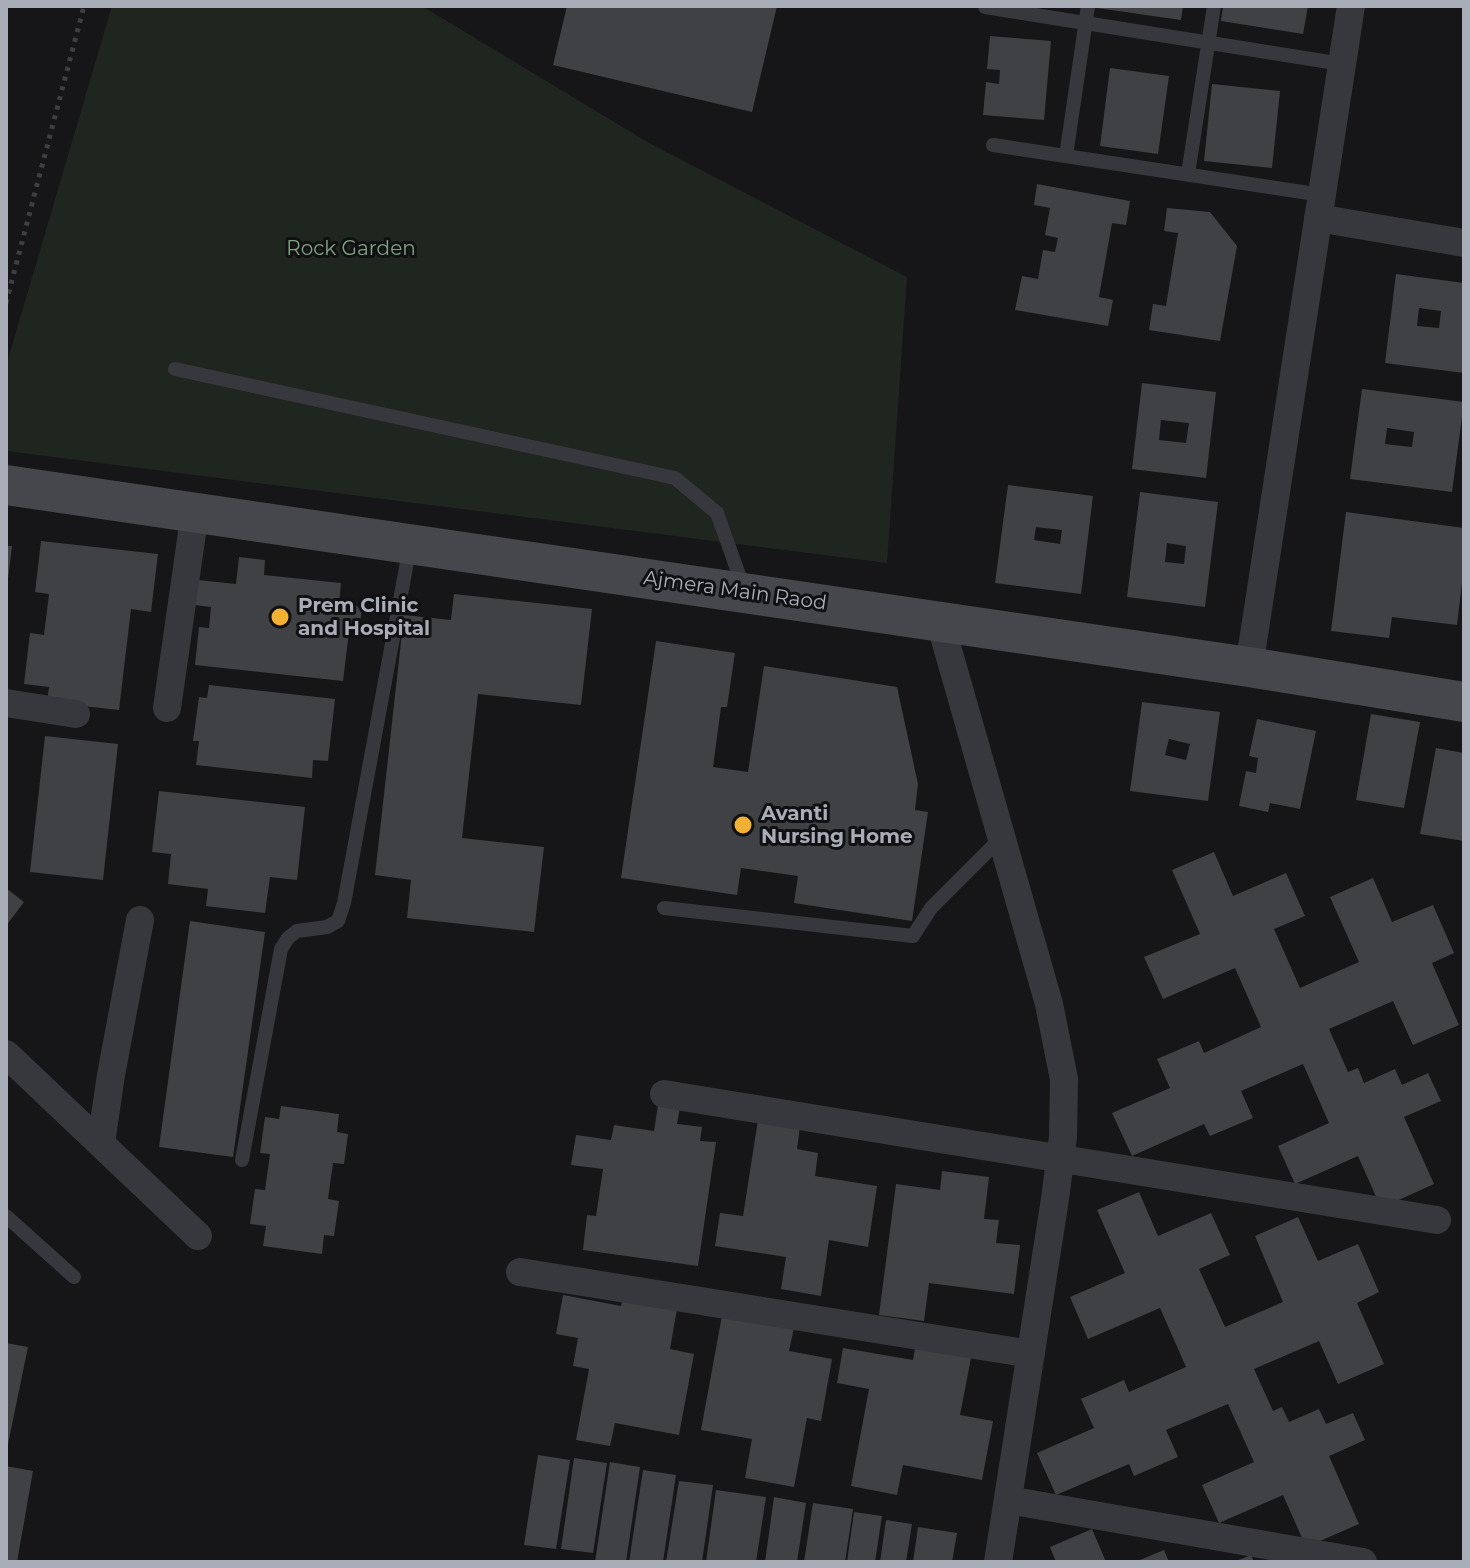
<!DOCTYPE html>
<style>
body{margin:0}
#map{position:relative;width:1470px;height:1568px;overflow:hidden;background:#161618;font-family:Montserrat,sans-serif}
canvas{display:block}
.frame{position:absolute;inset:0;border:8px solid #a8adb8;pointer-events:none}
</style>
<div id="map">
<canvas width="1470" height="1568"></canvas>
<div class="frame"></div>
</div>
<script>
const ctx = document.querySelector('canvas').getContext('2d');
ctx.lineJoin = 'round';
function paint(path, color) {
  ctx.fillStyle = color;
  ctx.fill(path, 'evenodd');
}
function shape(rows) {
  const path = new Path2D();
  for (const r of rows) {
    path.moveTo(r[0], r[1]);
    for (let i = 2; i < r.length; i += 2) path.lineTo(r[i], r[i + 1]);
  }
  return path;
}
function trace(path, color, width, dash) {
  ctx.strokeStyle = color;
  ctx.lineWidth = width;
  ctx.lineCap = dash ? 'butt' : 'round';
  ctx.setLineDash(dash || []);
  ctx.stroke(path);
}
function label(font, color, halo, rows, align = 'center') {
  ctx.font = font + ' Montserrat,sans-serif';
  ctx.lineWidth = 6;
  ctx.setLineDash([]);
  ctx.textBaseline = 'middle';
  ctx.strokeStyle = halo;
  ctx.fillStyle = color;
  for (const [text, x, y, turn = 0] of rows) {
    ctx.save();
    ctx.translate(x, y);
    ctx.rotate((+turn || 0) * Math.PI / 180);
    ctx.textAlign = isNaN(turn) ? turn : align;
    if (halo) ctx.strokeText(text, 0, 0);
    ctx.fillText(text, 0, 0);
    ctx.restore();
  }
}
const green = shape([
 [112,6,422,6,649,143,907,277,887,563,6,451,6,366]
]);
const building = shape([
 [567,6,777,6,752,112,553,65],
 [1097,6,1183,6,1181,20,1097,8],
 [1223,6,1308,6,1303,34,1221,21],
 [990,36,1051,41,1044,120,983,115,986,82,999,84,1000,70,987,69],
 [1110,68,1169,76,1158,154,1100,146],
 [1212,84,1280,91,1272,168,1204,161],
 [1037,184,1130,201,1126,225,1112,223,1099,297,1113,300,1108,326,1015,310,1022,276,1038,279,1043,250,1055,252,1058,238,1045,235,1050,208,1034,205],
 [1167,208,1210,212,1237,246,1220,341,1149,330,1153,304,1166,306,1178,233,1164,231],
 [1396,274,1464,283,1464,373,1385,363],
 [1419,308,1441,311,1439,328,1417,326],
 [1142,383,1216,392,1206,478,1132,469],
 [1161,420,1189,423,1186,443,1159,440],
 [1362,389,1464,402,1452,492,1350,479],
 [1387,428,1414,432,1412,447,1385,444],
 [1008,485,1093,496,1081,594,995,583],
 [1036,527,1062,530,1060,544,1034,540],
 [1140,492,1218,502,1205,607,1127,597],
 [1167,543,1186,546,1184,564,1165,562],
 [1346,512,1464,528,1464,566,1457,625,1392,617,1389,638,1331,631],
 [41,541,158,554,151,612,131,609,119,710,47,702,49,687,24,684,30,633,44,635,49,594,35,592],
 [6,546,12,546,8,579,6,579],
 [239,557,265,560,264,575,341,583,339,604,362,607,359,633,349,632,343,681,195,665,199,627,209,628,211,607,195,605,198,580,236,584],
 [454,594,592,609,581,705,478,694,462,838,544,847,534,932,407,918,411,880,375,875,404,615,451,620],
 [656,641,735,653,727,707,721,707,713,767,748,772,764,666,897,687,918,784,915,810,928,812,912,921,794,903,798,876,741,868,737,895,621,878],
 [209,685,335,699,328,761,313,760,312,778,196,765,199,741,193,741,199,697,207,698],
 [1142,702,1220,712,1208,801,1130,791],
 [1169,739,1190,744,1186,760,1165,755],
 [1371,714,1420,722,1404,808,1356,800],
 [1257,719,1316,731,1300,809,1270,803,1268,812,1239,806,1246,771,1256,773,1258,758,1249,756],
 [45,736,118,744,103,880,30,872],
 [1436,748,1464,753,1464,789,1462,801,1464,802,1464,841,1420,834],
 [159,791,305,807,297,880,270,877,265,913,206,906,208,889,168,884,171,854,152,852],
 [1214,852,1233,896,1286,873,1305,916,1274,929,1300,988,1359,962,1330,897,1373,878,1392,922,1433,905,1454,953,1432,963,1459,1025,1413,1045,1393,1001,1329,1029,1348,1072,1358,1068,1364,1083,1395,1069,1402,1085,1428,1073,1441,1101,1404,1117,1434,1184,1381,1208,1358,1156,1295,1184,1278,1146,1329,1123,1303,1064,1241,1091,1253,1118,1210,1136,1204,1124,1132,1156,1112,1113,1170,1088,1157,1059,1199,1041,1204,1053,1261,1027,1235,968,1163,999,1144,957,1200,934,1172,870],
 [6,888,24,902,6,926],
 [190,921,265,932,233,1157,159,1147],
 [659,1099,681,1102,677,1124,702,1127,700,1141,716,1142,698,1266,583,1250,587,1215,596,1216,603,1169,571,1165,576,1135,611,1140,614,1125,654,1131],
 [281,1106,339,1114,337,1132,348,1134,344,1164,333,1163,328,1199,339,1201,334,1236,324,1235,322,1254,263,1246,266,1226,250,1224,255,1189,265,1190,270,1154,260,1153,265,1117,279,1119],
 [758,1120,800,1126,797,1149,818,1153,815,1176,877,1186,868,1247,829,1240,821,1296,781,1289,786,1257,715,1246,720,1213,743,1216],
 [942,1171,989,1177,984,1219,999,1220,996,1243,1020,1245,1014,1294,929,1283,924,1321,879,1315,896,1184,940,1190],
 [1139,1192,1158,1236,1211,1213,1230,1255,1199,1269,1225,1327,1283,1302,1255,1236,1298,1217,1318,1261,1358,1244,1379,1292,1357,1303,1384,1364,1338,1384,1319,1341,1254,1369,1273,1411,1282,1407,1289,1422,1319,1409,1326,1424,1353,1413,1365,1440,1329,1456,1359,1524,1306,1547,1283,1495,1219,1523,1202,1485,1254,1462,1228,1404,1166,1430,1178,1457,1134,1476,1129,1464,1056,1495,1037,1453,1094,1428,1081,1399,1124,1380,1129,1392,1186,1367,1160,1308,1088,1339,1070,1297,1125,1273,1097,1210],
 [624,1293,678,1303,670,1349,694,1354,679,1435,615,1423,610,1446,576,1440,589,1369,573,1366,578,1338,556,1334,563,1295,621,1306],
 [723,1310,795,1323,789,1351,832,1359,821,1421,807,1418,794,1487,745,1478,752,1439,701,1430],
 [6,1343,28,1347,7,1449,6,1449],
 [916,1343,972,1353,960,1415,993,1421,982,1480,903,1465,897,1495,851,1486,869,1389,837,1383,843,1348,913,1360],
 [538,1455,570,1460,556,1549,524,1545],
 [574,1458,607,1463,593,1553,561,1549],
 [610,1462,640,1467,626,1562,595,1562],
 [6,1466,33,1471,17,1562,6,1562],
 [643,1470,676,1475,663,1562,629,1562],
 [679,1481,713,1485,702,1562,666,1562],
 [716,1490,766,1497,756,1562,706,1562],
 [774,1497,806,1503,797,1562,765,1562],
 [813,1503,853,1509,845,1562,804,1562],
 [854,1512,882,1516,875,1562,847,1562],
 [886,1520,912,1524,906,1562,880,1562],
 [918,1527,957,1533,952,1562,913,1562],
 [1092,1529,1106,1562,1056,1562,1050,1547],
 [1164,1550,1169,1562,1135,1562],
 [1251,1555,1254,1562,1234,1562]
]);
const path = shape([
 [6,303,84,6]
]);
const lane = shape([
 [985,7,1342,64],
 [993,145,1322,195],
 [1066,156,1088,6],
 [1188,174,1214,6],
 [175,369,675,478,717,513,744,589],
 [664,908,913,936,931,908,1001,838],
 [242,1160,281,949,288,938,297,931,327,927,338,921,344,903,410,546],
 [6,1216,74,1277]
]);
const street = shape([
 [1318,218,1464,243],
 [940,622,1049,1004,1064,1079,1063,1137,1055,1199,998,1562],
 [1249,667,1351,6],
 [6,703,76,714],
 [167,708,195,512],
 [6,1054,198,1236],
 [664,1094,1437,1220],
 [101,1143,111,1075,140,920],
 [520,1272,1031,1354],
 [1008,1500,1363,1562]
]);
const secondary = shape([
 [6,485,1249,667,1464,702]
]);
const markers = [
 [280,617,10,"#f2b134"],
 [743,825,10,"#f2b134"]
];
const parkNames = [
 ["Rock Garden",351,249]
];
const streetNames = [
 ["Ajmera Main Raod",735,591,8]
];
const poiNames = [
 ["Prem Clinic",298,606],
 ["and Hospital",298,629],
 ["Avanti",761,814],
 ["Nursing Home",761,837]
];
paint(green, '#1e261f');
paint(building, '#404145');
trace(path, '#3d3f44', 5, [4, 6]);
trace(lane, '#37383d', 14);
trace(street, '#37383d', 28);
trace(secondary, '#45474d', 40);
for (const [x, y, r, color] of markers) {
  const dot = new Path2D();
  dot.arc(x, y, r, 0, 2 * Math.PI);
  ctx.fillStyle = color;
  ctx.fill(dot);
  trace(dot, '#111113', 3);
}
label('20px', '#7fa381', '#111113', parkNames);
label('20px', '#a8adb8', '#111113', streetNames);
label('bold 20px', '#a8adb8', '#111113', poiNames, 'left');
</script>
